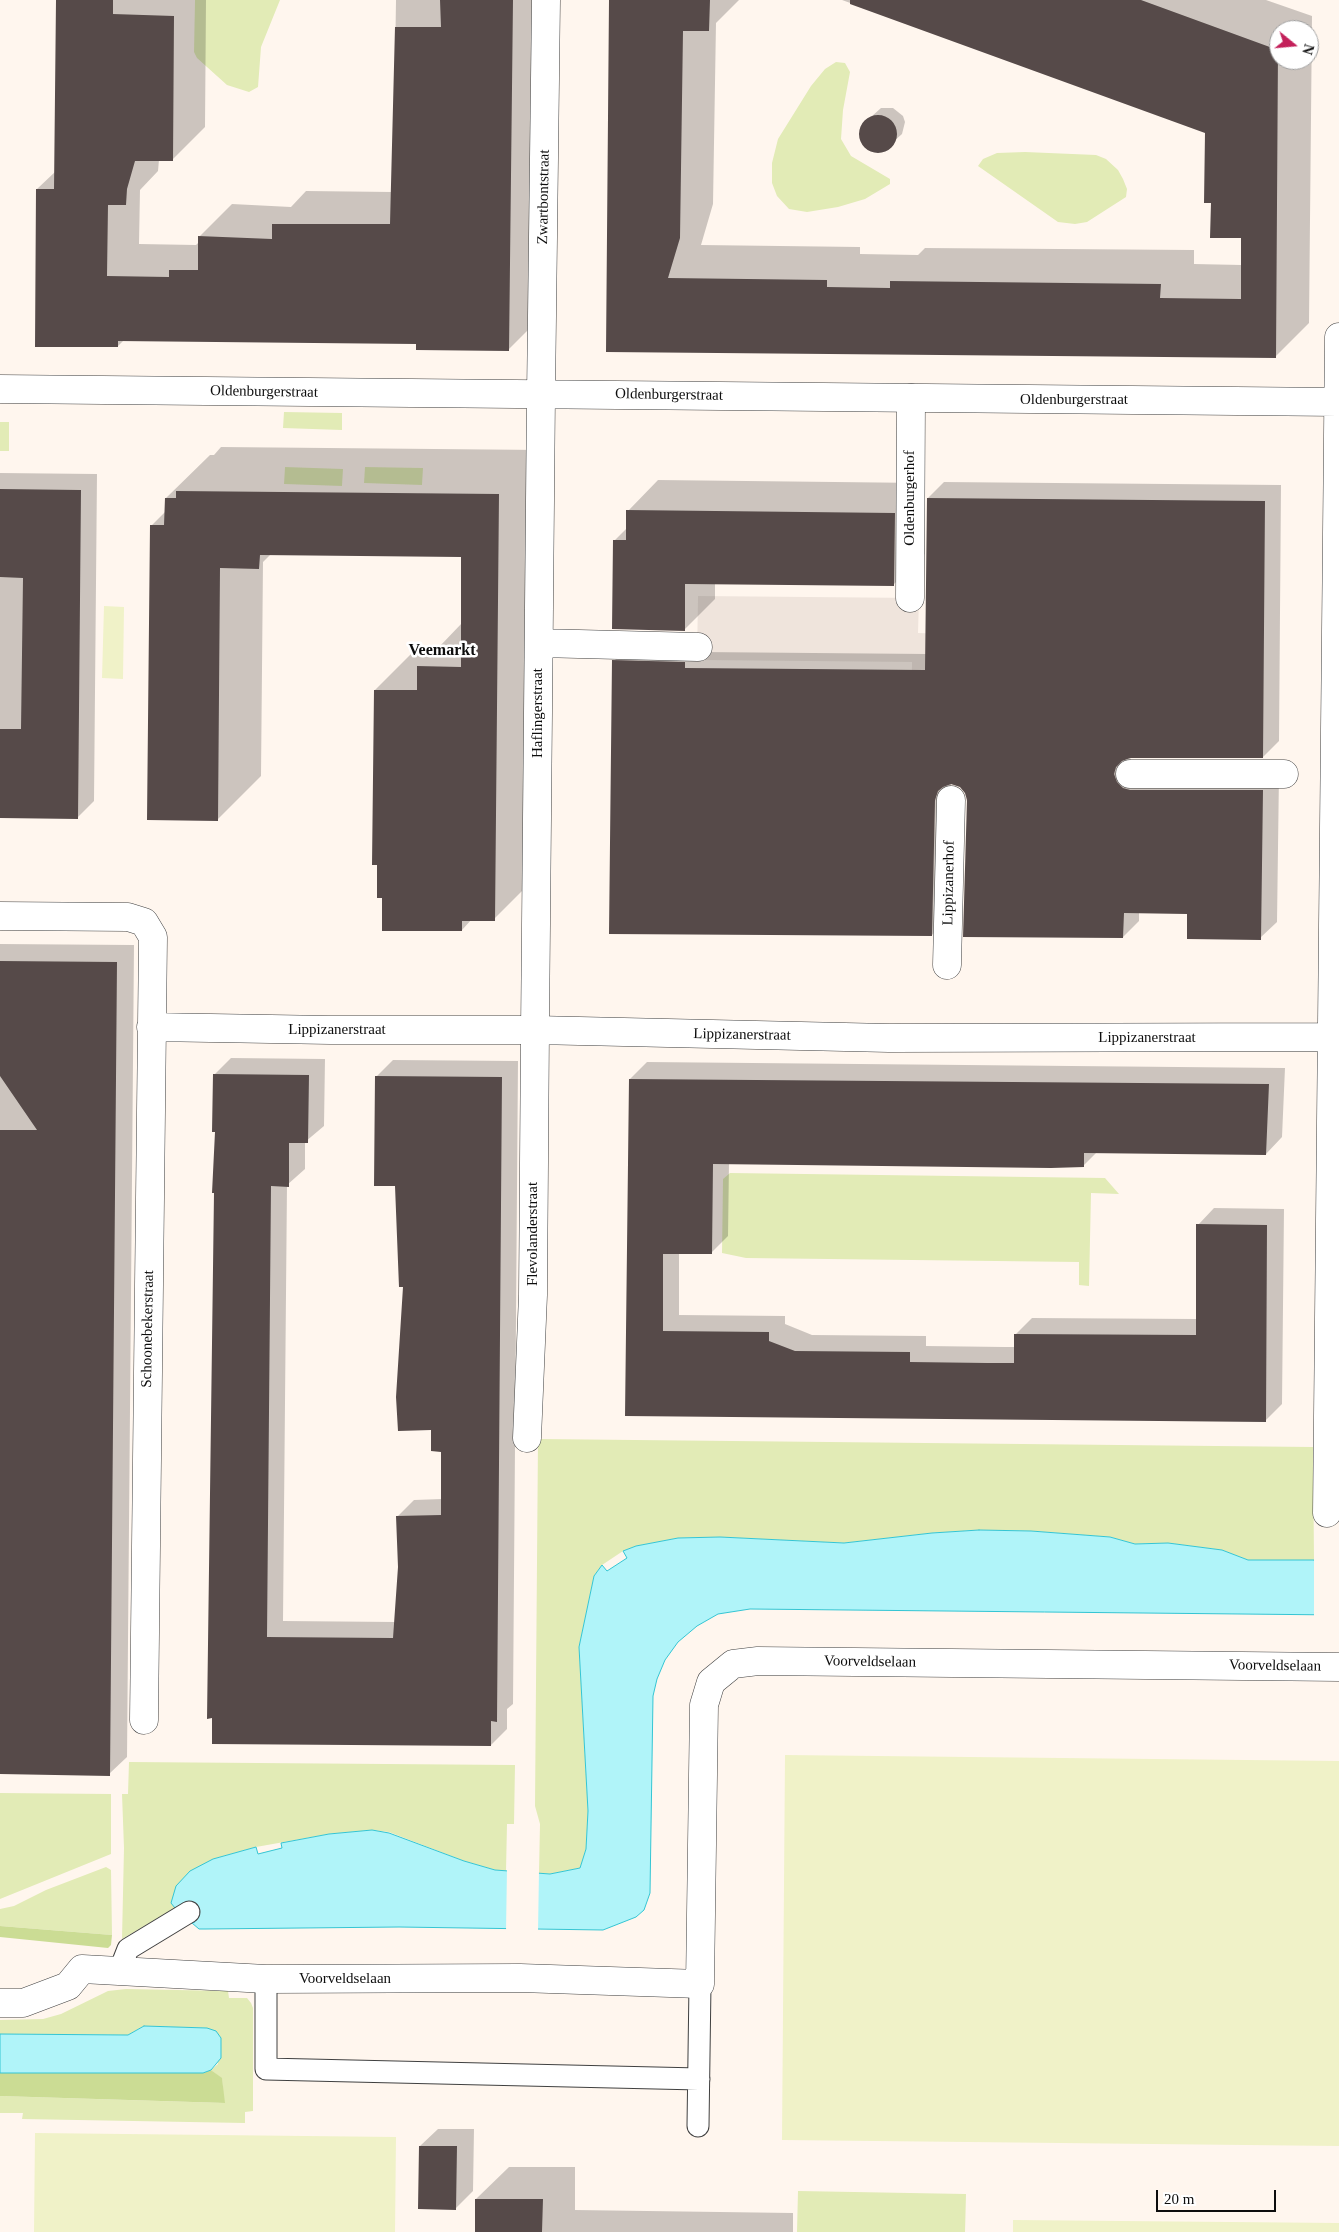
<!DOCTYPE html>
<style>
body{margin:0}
#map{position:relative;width:1339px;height:2232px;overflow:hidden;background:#fff6ee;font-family:"Times New Roman",serif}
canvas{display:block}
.north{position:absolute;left:1269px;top:20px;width:50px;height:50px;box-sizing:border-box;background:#fff;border:1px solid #9e9e9e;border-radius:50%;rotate:107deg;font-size:14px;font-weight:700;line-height:20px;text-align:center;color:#0d0d0d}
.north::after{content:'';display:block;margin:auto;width:18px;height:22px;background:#c3205a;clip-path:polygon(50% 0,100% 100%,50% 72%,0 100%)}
.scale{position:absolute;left:1156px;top:2190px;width:120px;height:22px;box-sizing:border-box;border:2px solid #0d0d0d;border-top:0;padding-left:6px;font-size:15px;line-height:18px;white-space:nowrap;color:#0d0d0d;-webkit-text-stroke:4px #fff;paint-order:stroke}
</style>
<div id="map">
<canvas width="1339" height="2232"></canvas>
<div class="north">N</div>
<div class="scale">20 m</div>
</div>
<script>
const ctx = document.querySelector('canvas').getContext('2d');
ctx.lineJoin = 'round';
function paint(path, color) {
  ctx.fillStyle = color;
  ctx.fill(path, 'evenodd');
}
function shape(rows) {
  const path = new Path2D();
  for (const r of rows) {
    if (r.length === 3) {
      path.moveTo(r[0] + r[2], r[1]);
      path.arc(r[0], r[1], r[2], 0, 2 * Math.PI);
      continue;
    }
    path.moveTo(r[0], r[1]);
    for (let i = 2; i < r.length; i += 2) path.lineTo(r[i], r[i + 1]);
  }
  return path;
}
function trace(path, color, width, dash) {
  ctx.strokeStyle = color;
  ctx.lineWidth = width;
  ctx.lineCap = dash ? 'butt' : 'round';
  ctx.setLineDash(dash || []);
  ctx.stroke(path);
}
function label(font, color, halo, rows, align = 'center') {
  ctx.font = font + ' "Times New Roman",serif';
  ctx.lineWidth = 5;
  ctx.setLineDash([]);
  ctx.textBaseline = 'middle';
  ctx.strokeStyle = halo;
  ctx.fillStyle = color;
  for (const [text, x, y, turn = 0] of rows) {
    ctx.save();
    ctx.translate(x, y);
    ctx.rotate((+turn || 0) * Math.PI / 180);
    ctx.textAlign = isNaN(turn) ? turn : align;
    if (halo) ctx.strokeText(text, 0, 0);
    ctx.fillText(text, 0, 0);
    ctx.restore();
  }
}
const green = shape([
 [195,0,280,0,261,47,258,87,249,92,227,85,197,58,194,52],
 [836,62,845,63,850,72,843,110,841,139,851,156,890,179,890,184,865,199,838,207,807,212,789,209,777,196,772,183,772,163,778,139,811,86,825,69],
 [1025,152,1096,155,1106,159,1118,170,1123,179,1127,189,1126,197,1087,222,1075,224,1058,222,978,166,983,159,997,153],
 [284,412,342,413,342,430,283,428],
 [0,422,9,422,9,451,0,451],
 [285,467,343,469,342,486,284,484],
 [365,467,423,468,422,485,364,483],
 [730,1173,1105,1178,1119,1194,1091,1193,1089,1286,1079,1285,1079,1262,746,1258,722,1253,723,1179],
 [538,1439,1313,1447,1314,1560,1248,1560,1222,1550,1168,1543,1135,1544,1110,1537,1031,1531,979,1530,932,1533,844,1543,720,1537,678,1538,636,1546,623,1551,602,1565,594,1576,579,1647,588,1811,586,1849,580,1868,550,1874,539,1873,540,1824,535,1806],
 [129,1762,515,1765,514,1824,507,1824,506,1871,495,1870,464,1861,389,1832,372,1830,329,1834,256,1847,213,1859,175,1908,122,1939,124,1848,122,1794,128,1794],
 [0,1793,111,1794,111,1854,0,1899],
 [106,1867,111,1870,112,1935,0,1926,0,1909,14,1906,46,1890],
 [126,1989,228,1991,229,1998,247,1998,251,2003,253,2008,253,2111,245,2112,245,2123,22,2119,23,2113,0,2113,0,2096,224,2103,222,2079,211,2070,218,2064,207,2028,144,2026,128,2035,0,2034,0,2020,43,2019,61,2014,108,1991],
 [798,2191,966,2194,965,2232,797,2232]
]);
const forest = shape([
 [0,1926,112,1935,111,1945,108,1948,0,1937],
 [211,2070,222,2078,225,2103,0,2096,0,2073,203,2073]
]);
const pitch = shape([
 [104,606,124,607,123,679,102,678],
 [785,1755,1339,1761,1339,2146,782,2140],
 [35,2133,396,2137,395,2232,34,2232],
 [1013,2220,1339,2223,1339,2232,1013,2232]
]);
const plaza = shape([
 [698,596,919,598,918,633,949,634,948,759,1130,762,1129,803,910,800,912,662,697,660]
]);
const water = shape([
 [979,1530,1031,1531,1110,1537,1135,1544,1168,1543,1222,1550,1248,1560,1314,1560,1339,1615,750,1609,718,1614,697,1626,678,1642,665,1660,657,1679,653,1696,650,1893,644,1910,636,1917,603,1930,399,1927,205,1929,199,1929,192,1923,195,1922,189,1912,175,1908,171,1903,176,1886,190,1871,213,1859,256,1847,258,1854,282,1848,281,1843,329,1834,372,1830,389,1833,464,1861,495,1870,550,1874,580,1868,586,1849,588,1811,579,1647,594,1576,602,1565,607,1571,627,1558,623,1551,636,1546,678,1538,720,1537,844,1543,932,1533,979,1530],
 [144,2026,207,2028,216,2031,221,2038,221,2058,211,2070,203,2073,0,2073,0,2034,128,2035,144,2026]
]);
const pier = shape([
 [1314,1557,1339,1557,1339,1618,1314,1618],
 [507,1868,539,1871,538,1932,506,1932]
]);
const shadow = shape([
 [58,0,206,0,205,127,172,160,159,160,158,171,140,190,139,244,196,245,199,242,199,237,232,204,291,207,306,191,393,192,396,0,544,0,541,317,508,350,417,343,124,340,118,346,37,189,56,171],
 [610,0,739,0,716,23,713,204,701,245,860,247,860,254,918,255,925,248,1194,250,1194,264,1242,265,1243,237,1212,202,1206,132,842,0,1266,0,1312,16,1309,323,1275,357,607,350],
 [1279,30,1309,30,1309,60,1279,60],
 [881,108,893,108,903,116,905,122,902,134,883,151,871,151,862,143,860,138,862,125],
 [221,447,542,450,538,875,494,919,472,919,462,930,375,690,419,646,439,647,462,623,463,555,272,553,263,562,261,776,217,820,151,526,166,511,166,498,210,455,214,455],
 [0,473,97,474,94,801,77,818,0,817],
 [658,480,924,483,925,554,894,584,715,583,715,599,684,630,614,541,628,527,628,511],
 [944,482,1281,485,1279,741,1263,757,1130,757,1133,766,1279,774,1277,922,1260,938,1188,913,1139,912,1139,921,1123,937,968,800,966,792,960,786,951,783,948,919,932,935,614,661,630,645,700,652,927,654,928,498],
 [0,944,134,945,127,1757,109,1774,0,1773],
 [231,1058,325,1059,324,1126,305,1142,305,1169,287,1185,283,1621,396,1622,399,1567,397,1517,414,1500,442,1499,442,1450,432,1428,404,1286,397,1185,376,1077,393,1060,518,1061,513,1704,507,1709,507,1729,491,1745,213,1743,216,1130,214,1075],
 [647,1062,1285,1068,1282,1137,1266,1154,1097,1152,1083,1166,729,1163,728,1236,711,1253,679,1253,679,1315,785,1316,785,1324,812,1335,926,1336,926,1346,1005,1347,1015,1347,1015,1335,1032,1318,1197,1319,1198,1225,1214,1208,1284,1209,1282,1404,1265,1421,626,1415,630,1079],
 [438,2129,474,2129,473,2191,456,2208,420,2146],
 [509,2167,575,2167,575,2210,793,2213,793,2232,476,2232,476,2199]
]);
const building = shape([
 [56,0,113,0,113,14,174,16,173,161,135,161,127,189,126,205,108,205,107,276,169,277,169,270,198,270,198,236,272,239,272,224,390,224,395,27,441,27,440,0,513,0,509,351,416,350,416,344,314,343,118,341,118,347,35,347,36,189,54,189],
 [609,0,710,0,709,31,683,31,680,238,668,278,827,280,827,287,890,288,890,281,1161,284,1160,298,1241,299,1241,238,1210,238,1211,203,1204,203,1205,133,850,4,850,0,1141,0,1278,50,1276,358,606,352],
 [878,134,19],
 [0,489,81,490,78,819,0,818,0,729,21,729,23,578,0,577],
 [176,491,499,494,495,921,462,921,462,931,382,931,382,898,377,898,377,865,372,865,374,690,417,690,417,666,461,667,461,557,260,555,259,569,220,568,218,821,147,820,150,525,164,525,165,498,176,498],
 [927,498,1265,501,1263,758,1130,758,1122,761,1116,767,1114,774,1117,782,1123,788,1130,790,1263,790,1261,940,1187,939,1187,914,1124,913,1123,938,963,937,967,800,965,793,960,787,951,784,943,787,938,791,935,800,932,936,609,934,612,660,685,662,685,668,925,670],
 [626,510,895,513,894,586,685,584,685,631,612,629,613,540,626,540],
 [0,961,117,962,110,1776,0,1774,0,1130,37,1130,0,1076],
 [213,1074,309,1075,308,1143,289,1143,289,1187,271,1186,267,1637,393,1638,398,1567,396,1516,441,1515,441,1452,431,1451,431,1430,398,1431,396,1397,403,1287,399,1287,395,1186,374,1186,375,1076,502,1077,497,1722,491,1721,491,1746,212,1744,212,1718,207,1719,213,1268,214,1193,212,1193,215,1132,212,1132],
 [629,1079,1269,1084,1266,1155,1084,1153,1084,1167,1051,1168,713,1164,712,1254,663,1254,663,1331,769,1332,769,1341,795,1351,910,1352,910,1362,988,1363,1014,1363,1014,1334,1196,1335,1196,1224,1267,1225,1266,1422,625,1416],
 [419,2146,457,2146,456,2210,418,2209],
 [475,2199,543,2199,542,2232,475,2232]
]);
const service = shape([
 [119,1972,128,1949,189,1912],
 [266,1979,266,2069,699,2079],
 [698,2126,700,1984]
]);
const pedestrian = shape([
 [910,598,911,398],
 [539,643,698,647],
 [1130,774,1284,774],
 [947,965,951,800],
 [535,1030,541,395]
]);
const minor = shape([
 [0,389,1338,402],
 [541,395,546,0],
 [0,916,128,917,144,922,153,937,144,1720],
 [151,1027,330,1030,535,1030,889,1038,1333,1037],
 [527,1438,533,1295,535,1030],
 [1327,1513,1339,337],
 [0,2003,23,2003,68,1986,82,1969,266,1979,520,1978,700,1984,704,1705,711,1682,733,1664,758,1661,1339,1667]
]);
const streetNames = [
 ["Zwartbontstraat",544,197,-89],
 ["Oldenburgerstraat",264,392,1],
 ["Oldenburgerstraat",669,395,1],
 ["Oldenburgerstraat",1074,400],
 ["Oldenburgerhof",910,498,-90],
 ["Haflingerstraat",538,713,-90],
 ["Lippizanerhof",949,883,-89],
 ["Lippizanerstraat",337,1030],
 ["Lippizanerstraat",742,1035,1],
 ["Lippizanerstraat",1147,1038],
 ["Flevolanderstraat",533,1234,-90],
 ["Schoonebekerstraat",148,1329,-89],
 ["Voorveldselaan",870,1662,1],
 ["Voorveldselaan",1275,1666,1],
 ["Voorveldselaan",345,1979]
];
const neighbourhoodNames = [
 ["Veemarkt",442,651]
];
paint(green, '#e2ebb6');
paint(forest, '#cbdc94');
paint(pitch, '#f0f2c8');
paint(plaza, '#efe4dc');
paint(water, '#b0f4f9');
trace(water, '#34c5d3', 1);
paint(pier, '#fff6ee');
paint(shadow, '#0003');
paint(building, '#564a49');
trace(service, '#404040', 23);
trace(pedestrian, '#404040', 29);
trace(minor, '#404040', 29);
trace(service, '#fff', 21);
trace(pedestrian, '#fff', 28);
trace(minor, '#fff', 28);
label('15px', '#0d0d0d', '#fff', streetNames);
label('bold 16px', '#0d0d0d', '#fff', neighbourhoodNames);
</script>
